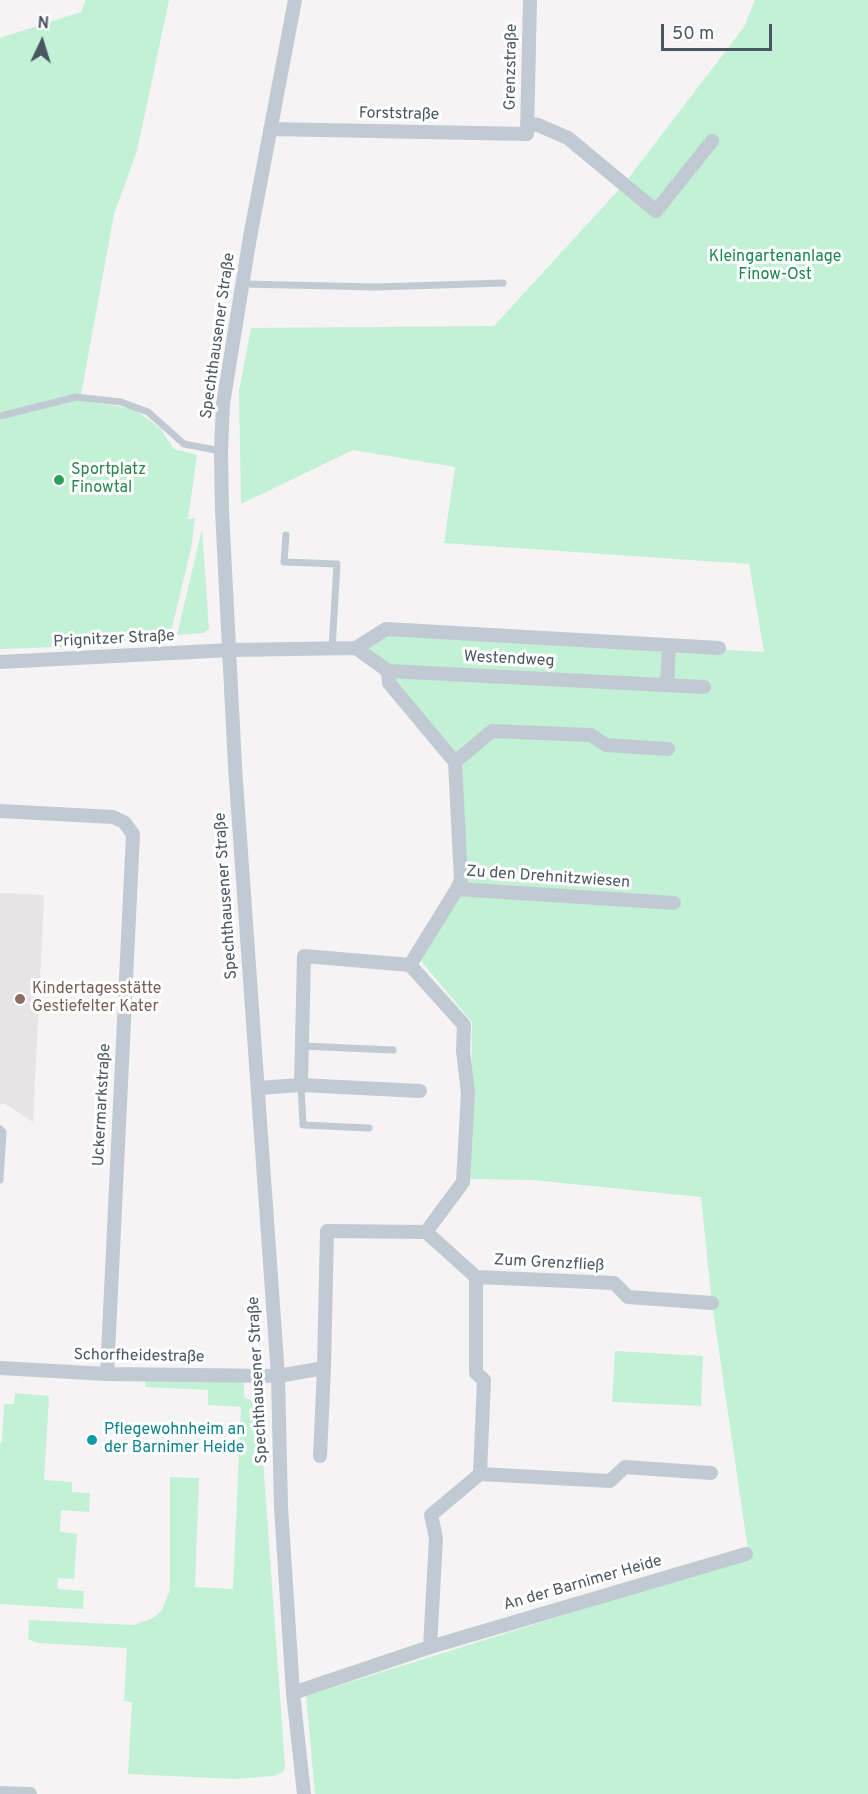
<!DOCTYPE html>
<meta charset="utf-8">
<style>
body{margin:0}
#map{position:relative;width:868px;height:1794px;overflow:hidden;background:#f5f3f3;font-family:Overpass,sans-serif}
canvas{display:block}
.north{position:absolute;left:12px;top:12px;width:60px;height:60px;-webkit-text-stroke:4px #fff;paint-order:stroke;rotate:4deg;font-size:16px;font-weight:700;line-height:24px;text-align:center;color:#4a5661}
.north::after{content:'';display:block;margin:auto;width:21px;height:27px;background:#4a5661;clip-path:polygon(50% 0,100% 100%,50% 72%,0 100%)}
.scale{position:absolute;left:661px;top:24px;width:111px;height:27px;box-sizing:border-box;border:3px solid #4a5661;border-top:0;padding-left:8px;font-size:18px;line-height:21px;white-space:nowrap;color:#4a5661;-webkit-text-stroke:4px #fff;paint-order:stroke}
</style>
<div id="map">
<canvas width="868" height="1794"></canvas>
<div class="north">N</div>
<div class="scale">50 m</div>
</div>
<script>
const ctx = document.querySelector('canvas').getContext('2d');
ctx.lineJoin = 'round';
function paint(path, color) {
  ctx.fillStyle = color;
  ctx.fill(path, 'evenodd');
}
function shape(rows) {
  const path = new Path2D();
  for (const r of rows) {
    path.moveTo(r[0], r[1]);
    for (let i = 2; i < r.length; i += 2) path.lineTo(r[i], r[i + 1]);
  }
  return path;
}
function trace(path, color, width, dash) {
  ctx.strokeStyle = color;
  ctx.lineWidth = width;
  ctx.lineCap = dash ? 'butt' : 'round';
  ctx.setLineDash(dash || []);
  ctx.stroke(path);
}
function label(font, color, halo, rows, align = 'center') {
  ctx.font = font + ' Overpass,sans-serif';
  ctx.lineWidth = 6;
  ctx.setLineDash([]);
  ctx.textBaseline = 'middle';
  ctx.strokeStyle = halo;
  ctx.fillStyle = color;
  for (const [text, x, y, turn = 0] of rows) {
    ctx.save();
    ctx.translate(x, y);
    ctx.rotate((+turn || 0) * Math.PI / 180);
    ctx.textAlign = isNaN(turn) ? turn : align;
    if (halo) ctx.strokeText(text, 0, 0);
    ctx.fillText(text, 0, 0);
    ctx.restore();
  }
}
const education = shape([
 [0,893,44,895,33,1122,5,1104,0,1104]
]);
const green = shape([
 [86,0,169,0,137,151,114,214,80,400,134,409,160,428,174,449,197,455,188,519,195,518,191,549,170,635,88,646,0,649,0,38,81,12],
 [755,0,868,0,868,1794,315,1794,306,1696,749,1557,712,1303,701,1197,532,1180,465,1179,471,1093,472,1022,421,961,461,880,455,762,388,671,356,648,386,629,764,652,749,564,444,543,455,467,353,450,241,504,239,391,251,328,494,326,624,184,744,27],
 [202,529,209,629,203,633,177,635],
 [615,1351,703,1356,701,1406,612,1402],
 [146,1377,244,1379,244,1397,259,1404,285,1767,283,1772,273,1776,235,1779,128,1774,132,1702,124,1701,127,1648,37,1643,28,1639,29,1620,134,1625,153,1618,162,1610,170,1590,170,1477,199,1478,195,1587,233,1589,241,1407,208,1405,208,1390,145,1387],
 [15,1393,49,1396,44,1480,72,1482,72,1492,90,1493,89,1512,61,1510,60,1532,77,1534,74,1579,58,1578,57,1589,84,1591,83,1609,0,1604,0,1444,2,1442,4,1404,14,1404]
]);
const service = shape([
 [243,284,376,287,503,283],
 [0,416,76,397,121,402,148,412,184,444,221,451],
 [286,535,284,562,337,564,332,649],
 [302,1046,393,1050],
 [301,1085,303,1125,369,1128],
 [0,1129,3,1132,0,1180]
]);
const minor = shape([
 [295,0,250,237,223,404,221,451,222,510,235,767,278,1376,281,1507,293,1693,304,1794],
 [527,123,538,125,568,138,656,211,712,141],
 [270,129,527,134,530,0],
 [356,648,388,671,704,687],
 [0,662,230,650,356,648,386,629,719,648],
 [388,671,389,683,455,762,461,880,457,889],
 [667,685,669,646],
 [455,762,492,731,591,735,606,745,668,749],
 [0,811,113,817,124,822,133,834,107,1374],
 [410,965,464,1025,463,1051,468,1093,463,1182,426,1232],
 [301,1085,304,956,410,965,457,889,674,903],
 [258,1088,301,1085,420,1091],
 [476,1277,476,1373,484,1380,480,1474],
 [0,1368,107,1374,278,1376,324,1368,327,1231,426,1232,476,1277,614,1283,628,1297,712,1303],
 [320,1456,324,1368],
 [430,1647,436,1538,431,1515,480,1474,610,1481,625,1467,711,1473],
 [293,1693,430,1647,746,1554],
 [0,1793,30,1794]
]);
const markers = [
 [59,480,6,"#2e9e5b"],
 [20,999,6,"#8d6e63"],
 [92,1440,6,"#0f9aa8"]
];
const streetNames = [
 ["Grenzstraße",512,67,-89],
 ["Forststraße",399,115,1],
 ["Spechthausener Straße",219,336,-82],
 ["Prignitzer Straße",114,640,-3],
 ["Westendweg",509,660,3],
 ["Zu den Drehnitzwiesen",548,878,4],
 ["Spechthausener Straße",227,896,-94],
 ["Uckermarkstraße",103,1105,-87],
 ["Zum Grenzfließ",549,1264,3],
 ["Schorfheidestraße",139,1357,1],
 ["Spechthausener Straße",259,1380,-93],
 ["An der Barnimer Heide",583,1584,-16]
];
const parkNames = [
 ["Kleingartenanlage",775,258],
 ["Finow-Ost",775,276]
];
const leisureNames = [
 ["Sportplatz",71,471],
 ["Finowtal",71,489]
];
const educationNames = [
 ["Kindertagesstätte",32,990],
 ["Gestiefelter Kater",32,1008]
];
const cultureNames = [
 ["Pflegewohnheim an",104,1431],
 ["der Barnimer Heide",104,1449]
];
paint(education, '#e6e4e5');
paint(green, '#c3f1d5');
trace(service, '#c1cad2', 7);
trace(minor, '#c1cad2', 14);
for (const [x, y, r, color] of markers) {
  const dot = new Path2D();
  dot.arc(x, y, r, 0, 2 * Math.PI);
  ctx.fillStyle = color;
  ctx.fill(dot);
  trace(dot, '#fff', 2);
}
label('16px', '#4a5661', '#fff', streetNames);
label('16px', '#17864f', '#fff', parkNames);
label('16px', '#27864d', '#fff', leisureNames, 'left');
label('16px', '#785e54', '#fff', educationNames, 'left');
label('16px', '#0d838f', '#fff', cultureNames, 'left');
</script>
